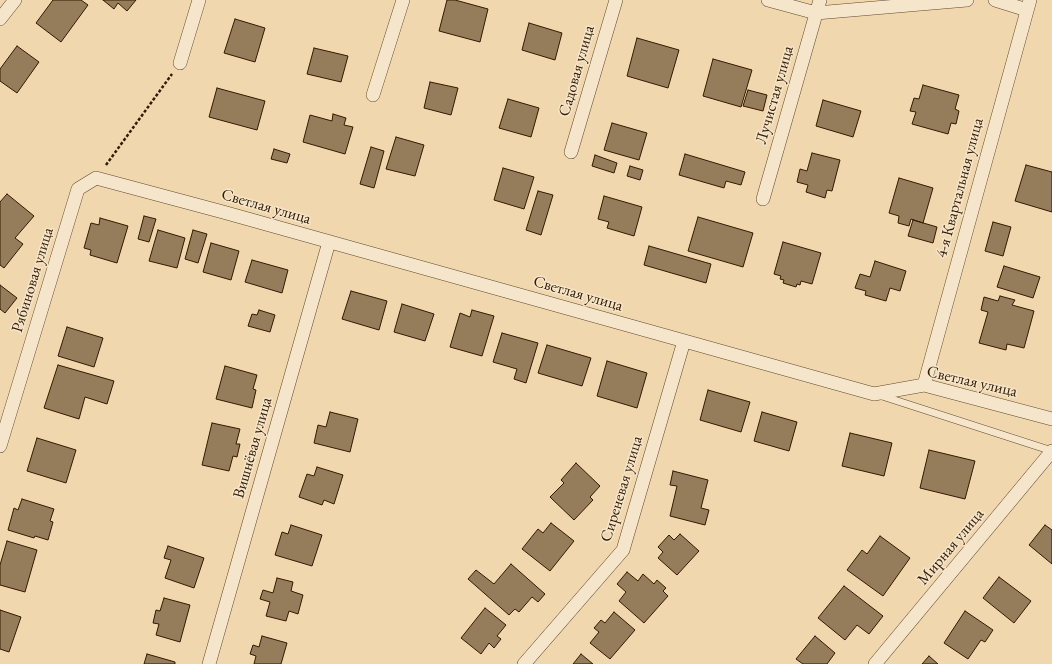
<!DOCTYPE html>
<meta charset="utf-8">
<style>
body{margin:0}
canvas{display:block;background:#f0d7ae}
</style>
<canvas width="1052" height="664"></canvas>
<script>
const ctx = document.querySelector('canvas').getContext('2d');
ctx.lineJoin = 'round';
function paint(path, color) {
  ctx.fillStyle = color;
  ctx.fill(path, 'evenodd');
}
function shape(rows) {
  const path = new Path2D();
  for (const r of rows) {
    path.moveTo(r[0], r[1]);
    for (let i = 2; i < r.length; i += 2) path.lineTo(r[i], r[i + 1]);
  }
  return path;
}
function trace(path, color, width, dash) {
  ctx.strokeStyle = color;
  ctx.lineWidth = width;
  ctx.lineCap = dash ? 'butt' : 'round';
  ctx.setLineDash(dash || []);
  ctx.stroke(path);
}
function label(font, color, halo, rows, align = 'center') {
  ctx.font = font + ' "EB Garamond",serif';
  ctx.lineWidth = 3;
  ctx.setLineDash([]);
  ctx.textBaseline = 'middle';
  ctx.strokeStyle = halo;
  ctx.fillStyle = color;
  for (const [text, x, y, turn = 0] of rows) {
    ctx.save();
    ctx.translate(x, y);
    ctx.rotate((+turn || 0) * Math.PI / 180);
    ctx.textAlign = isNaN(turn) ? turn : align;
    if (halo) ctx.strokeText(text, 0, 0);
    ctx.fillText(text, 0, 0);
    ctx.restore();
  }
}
const building = shape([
 [53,0,81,0,88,5,61,42,36,23,53,0],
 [103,0,136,0,127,11,118,3,114,9,103,0],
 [447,0,455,0,488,9,480,42,439,31,447,0],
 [235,19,265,28,255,62,224,53,235,19],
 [529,23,562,33,555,60,522,50,529,23],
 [637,38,679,50,668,88,627,76,637,38],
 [17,46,39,62,17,93,0,81,0,69,17,46],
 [314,48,348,56,341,82,307,74,314,48],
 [713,59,752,70,741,107,703,96,713,59],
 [430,82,458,88,451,115,424,108,430,82],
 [923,85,959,95,955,109,959,111,956,124,951,123,948,134,912,124,916,112,910,111,914,98,919,99,923,85],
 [217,88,265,101,257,130,209,117,217,88],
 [748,90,767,95,763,111,743,106,748,90],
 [508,99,539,108,531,137,499,128,508,99],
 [823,100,861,111,853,137,816,126,823,100],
 [333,114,346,118,344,125,353,127,345,154,303,142,310,115,332,121,333,114],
 [612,123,647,133,639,160,604,150,612,123],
 [396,137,424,145,415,176,386,169,396,137],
 [371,147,384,151,374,188,360,184,371,147],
 [274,149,290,154,287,163,271,159,274,149],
 [812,153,840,160,832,191,827,190,825,198,806,192,808,185,797,182,800,169,807,171,812,153],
 [685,154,745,172,741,185,726,181,724,188,679,175,685,154],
 [595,155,617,163,614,173,592,166,595,155],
 [1026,165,1052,172,1052,212,1015,201,1026,165],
 [630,166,643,170,640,180,627,176,630,166],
 [503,168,534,177,524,209,494,200,503,168],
 [899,178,933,188,923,223,911,219,909,226,898,223,899,216,889,213,899,178],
 [538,191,553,195,541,235,526,230,538,191],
 [7,194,34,216,15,238,23,244,4,268,0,265,0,202,7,194],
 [604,196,642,207,634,236,607,228,609,222,598,219,604,196],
 [144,216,156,219,149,242,138,239,144,216],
 [698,217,753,233,743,267,688,251,698,217],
 [100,218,128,226,117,263,90,255,91,250,84,248,91,223,99,225,100,218],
 [913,220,937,227,933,243,908,236,913,220],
 [993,222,1011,227,1003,256,985,251,993,222],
 [158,230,185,238,177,268,149,261,158,230],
 [193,230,207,234,198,263,185,259,193,230],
 [783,242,821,253,812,284,801,281,800,285,797,284,796,287,783,283,784,280,780,279,781,276,774,274,783,242],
 [211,243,239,251,231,280,203,272,211,243],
 [649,246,711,264,706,283,644,265,649,246],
 [252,260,288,270,282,293,245,282,252,260],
 [875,261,906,271,900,291,890,288,886,301,865,295,866,291,855,288,860,274,870,277,875,261],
 [1004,266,1040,277,1033,298,997,287,1004,266],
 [0,285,17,298,5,313,0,309,0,285],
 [351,291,387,301,379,330,342,319,351,291],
 [1000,296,1015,300,1012,305,1034,311,1024,348,1007,344,1006,350,979,343,988,312,981,310,984,297,998,301,1000,296],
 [402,304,434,314,425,341,394,332,402,304],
 [259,310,275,315,270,332,248,326,252,314,257,315,259,310],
 [472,310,494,316,482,356,450,347,460,313,470,317,472,310],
 [67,327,103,338,94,367,58,356,67,327],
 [502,333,538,343,526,383,514,379,517,369,493,362,502,333],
 [547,345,591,358,582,386,538,373,547,345],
 [607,361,647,373,637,408,597,396,607,361],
 [58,365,114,381,107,404,85,397,79,419,44,408,58,365],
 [225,366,257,375,253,389,256,390,252,408,216,399,225,366],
 [708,390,750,402,741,432,700,420,708,390],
 [330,412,358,419,350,452,314,443,318,425,326,427,330,412],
 [762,412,797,422,789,451,754,441,762,412],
 [212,423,240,429,236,444,240,444,237,457,233,456,229,471,202,465,212,423],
 [850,433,892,443,884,476,842,466,850,433],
 [37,438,76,450,66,483,27,471,37,438],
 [929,450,975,461,965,499,920,488,929,450],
 [576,463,600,486,590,497,593,500,574,520,550,497,564,483,561,480,576,463],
 [317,467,343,475,334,504,324,500,322,505,299,497,307,474,314,476,317,467],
 [673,471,708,480,701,508,709,510,705,525,670,516,677,486,670,485,673,471],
 [22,499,54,509,50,521,53,522,48,540,35,536,34,538,8,530,14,508,18,510,22,499],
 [551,523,574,541,550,571,522,549,538,529,543,533,551,523],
 [291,525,322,535,312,566,275,555,282,532,288,534,291,525],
 [1045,525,1052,530,1052,564,1029,545,1045,525],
 [680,534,699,551,677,575,658,558,663,552,658,547,669,535,674,540,680,534],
 [880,536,910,558,883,596,847,570,862,550,867,554,880,536],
 [7,541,37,550,25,592,0,585,0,565,7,541],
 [168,546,204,558,194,588,165,578,171,560,164,558,168,546],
 [511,564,545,594,538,602,532,597,519,612,515,609,509,615,468,579,476,570,494,584,511,564],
 [627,572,638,581,643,574,654,584,657,580,666,588,663,591,668,596,644,623,619,601,626,592,617,584,627,572],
 [999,577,1031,601,1014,623,983,598,999,577],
 [277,578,293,582,291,591,303,595,298,614,289,611,286,621,266,616,270,602,260,599,263,590,273,593,277,578],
 [844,586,883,616,869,634,857,625,845,640,818,618,844,586],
 [164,598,190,605,180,642,156,635,159,624,153,623,156,610,160,611,164,598],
 [485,608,506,625,497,636,501,639,494,648,489,643,481,654,461,638,485,608],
 [0,610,21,617,9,652,0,649,0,610],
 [965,611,993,630,985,642,981,640,968,659,944,643,965,611],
 [614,612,635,630,610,659,590,643,599,632,594,628,601,620,605,623,614,612],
 [262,636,287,643,281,664,254,664,256,656,250,654,253,645,259,647,262,636],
 [815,636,835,653,827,664,803,664,796,659,815,636],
 [147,654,175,662,175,664,144,664,147,654],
 [581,654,593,664,573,664,581,654],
 [929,656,938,664,922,664,929,656]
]);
const path = shape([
 [106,165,172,74]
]);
const lane = shape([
 [879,395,1052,451]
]);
const street = shape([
 [768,0,816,13,967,0],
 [995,0,1027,10],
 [0,19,15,0],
 [180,63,199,0],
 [373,95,403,0],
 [571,152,616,0],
 [763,199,820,0],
 [924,385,1030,0],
 [0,446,78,189,96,178,223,212,874,394,924,385,1052,419],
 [209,664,329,242],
 [524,664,623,550,684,341],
 [875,664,1052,451]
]);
const streetNames = [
 ["Садовая улица",577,71,-74],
 ["Лучистая улица",775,95,-74],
 ["4-я Квартальная улица",960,188,-75],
 ["Светлая улица",266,207,16],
 ["Рябиновая улица",33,280,-73],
 ["Светлая улица",578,294,16],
 ["Светлая улица",972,382,13],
 ["Вишнёвая улица",253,448,-74],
 ["Сиреневая улица",622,489,-73],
 ["Мирная улица",951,547,-50]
];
paint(building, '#957c5a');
trace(building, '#331a00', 1);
trace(lane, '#62492c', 8);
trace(street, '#62492c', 14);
trace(path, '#331a00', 2.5, [3, 2]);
trace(lane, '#f5e5ca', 7);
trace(street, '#f5e5ca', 13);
label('16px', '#331a00', '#f5e5ca', streetNames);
</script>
